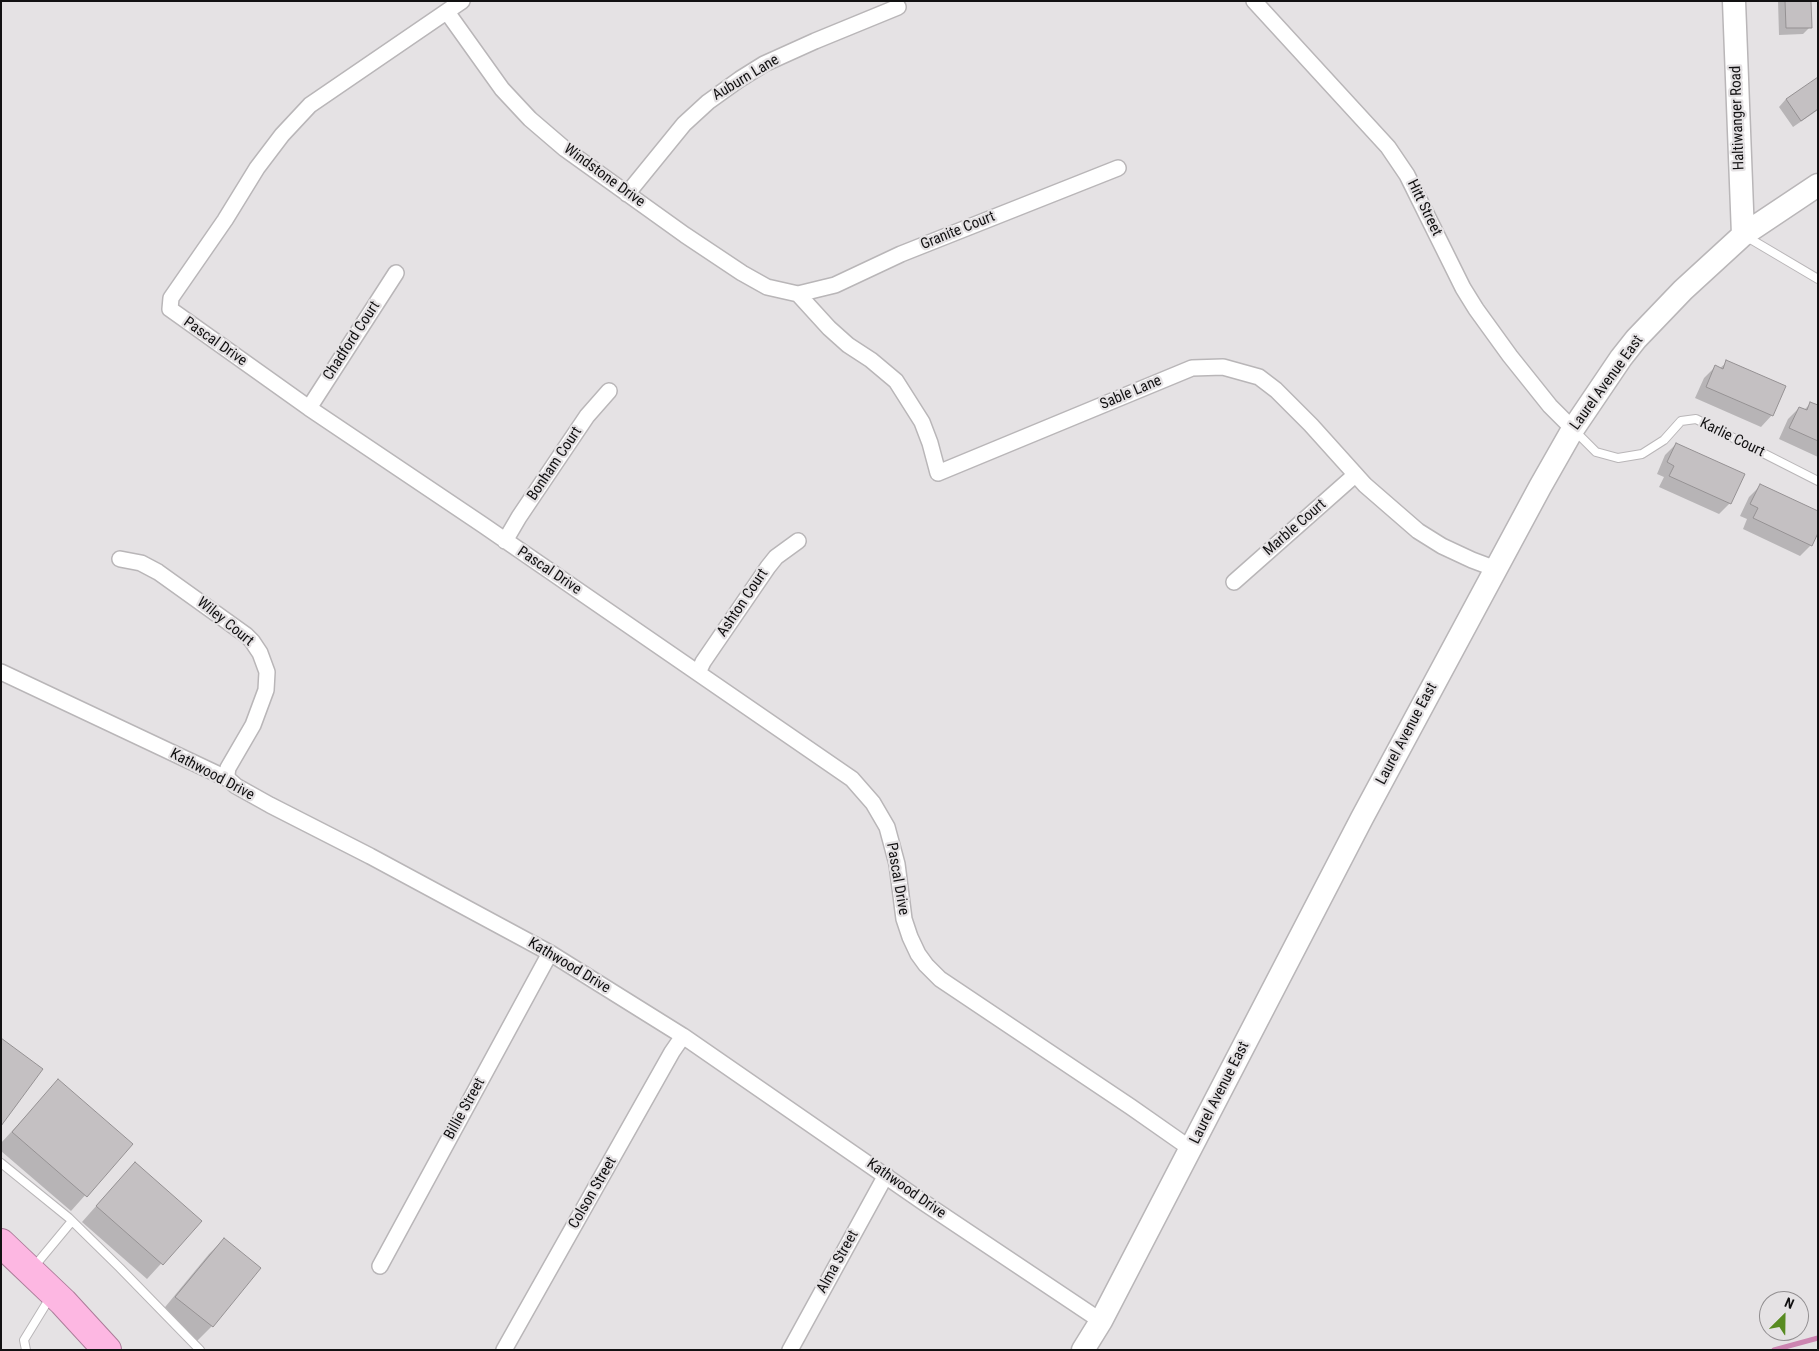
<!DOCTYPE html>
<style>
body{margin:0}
#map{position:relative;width:1819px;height:1351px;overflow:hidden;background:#e5e2e4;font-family:"Roboto Condensed",sans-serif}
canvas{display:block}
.frame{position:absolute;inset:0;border:2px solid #121112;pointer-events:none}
.north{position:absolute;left:1759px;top:1291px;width:50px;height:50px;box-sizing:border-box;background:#e5e2e4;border:1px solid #918e90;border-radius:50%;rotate:23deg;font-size:14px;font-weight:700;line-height:20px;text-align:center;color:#121112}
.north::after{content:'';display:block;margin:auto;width:18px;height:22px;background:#588b21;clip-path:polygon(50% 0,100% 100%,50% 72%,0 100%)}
</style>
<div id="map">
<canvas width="1819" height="1351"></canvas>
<div class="frame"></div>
<div class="north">N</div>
</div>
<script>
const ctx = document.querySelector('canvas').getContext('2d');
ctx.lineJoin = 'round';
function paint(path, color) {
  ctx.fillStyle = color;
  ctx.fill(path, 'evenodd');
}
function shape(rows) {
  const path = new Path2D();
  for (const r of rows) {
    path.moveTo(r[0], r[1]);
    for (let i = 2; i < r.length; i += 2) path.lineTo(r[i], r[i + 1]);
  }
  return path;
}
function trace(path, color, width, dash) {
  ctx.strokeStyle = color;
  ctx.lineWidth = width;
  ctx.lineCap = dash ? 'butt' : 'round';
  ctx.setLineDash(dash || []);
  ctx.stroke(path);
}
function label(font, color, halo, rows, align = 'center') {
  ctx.font = font + ' "Roboto Condensed",sans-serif';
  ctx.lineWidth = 4.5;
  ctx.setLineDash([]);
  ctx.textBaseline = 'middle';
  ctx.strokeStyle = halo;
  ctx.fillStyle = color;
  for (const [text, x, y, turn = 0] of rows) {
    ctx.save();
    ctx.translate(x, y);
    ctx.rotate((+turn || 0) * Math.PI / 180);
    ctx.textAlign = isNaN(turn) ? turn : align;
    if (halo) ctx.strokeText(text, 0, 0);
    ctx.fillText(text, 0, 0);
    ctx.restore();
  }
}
const shadow = shape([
 [1778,1,1810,1,1810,27,1803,34,1779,35],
 [1818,78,1818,110,1793,127,1779,107,1786,99],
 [1727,362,1772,415,1761,427,1695,398,1704,378,1715,367,1719,369],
 [1811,403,1818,406,1818,457,1779,439,1788,419,1799,408,1804,410],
 [1676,444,1730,503,1719,514,1659,487,1664,477,1657,474,1665,455],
 [1760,486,1811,545,1800,556,1743,529,1747,519,1740,516,1749,497],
 [58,1081,131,1144,71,1211,1,1151,1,1143],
 [120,1179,200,1221,147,1279,82,1222],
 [224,1239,259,1268,212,1326,197,1341,161,1312,209,1254]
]);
const stream = shape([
 [1774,1350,1818,1338]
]);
const building = shape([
 [1785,1,1811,1,1812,28,1786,28,1785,1],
 [1818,77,1818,109,1801,121,1786,99,1818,77],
 [1726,360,1786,386,1773,416,1706,387,1715,365,1723,369,1726,360],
 [1810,402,1818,405,1818,441,1789,428,1799,407,1807,410,1810,402],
 [1676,443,1745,474,1731,504,1669,476,1674,466,1667,462,1676,443],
 [1760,484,1818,511,1818,533,1812,546,1753,518,1758,508,1750,504,1760,484],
 [1,1038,43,1069,1,1126,1,1038],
 [58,1079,133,1144,87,1197,12,1132,58,1079],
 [135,1162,202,1221,163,1265,96,1206,135,1162],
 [224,1238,261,1268,213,1327,175,1297,224,1238]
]);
const lane = shape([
 [1747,237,1818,279],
 [1575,431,1596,452,1618,458,1642,454,1664,440,1681,421,1696,419,1818,481],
 [1,1163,69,1218,120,1268,200,1350],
 [33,1268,72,1221],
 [26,1350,24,1340,51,1296]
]);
const street = shape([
 [462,1,310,105,282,135,257,168,225,220,171,298,170,309,309,408,483,525,852,779,873,803,887,827,897,864,904,919,910,937,918,954,926,965,940,979,1131,1107,1191,1149],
 [1254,1,1388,147,1407,175,1463,288,1476,309,1510,356,1550,406,1573,429],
 [447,12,502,89,530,119,565,149,685,235,742,273,767,287,798,294,835,285,901,254,1118,168],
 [627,194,684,124,708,102,740,79,764,64,815,41,898,7],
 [798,294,829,328,848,345,871,360,896,381,922,422,930,443,938,473,1192,368,1223,367,1259,377,1276,390,1311,425,1365,485,1418,531,1442,546,1472,560,1496,569],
 [309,408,396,273],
 [505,541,519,517,587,416,609,391],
 [120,559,141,563,158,572,246,635,252,641,260,653,267,672,266,690,253,725,228,768,227,774,228,779],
 [1234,582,1355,475],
 [1,672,228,779,236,786,270,805,370,856,550,953,683,1036,923,1202,1101,1321],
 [698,673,703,662,768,567,776,557,798,541],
 [380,1266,550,953],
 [504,1350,672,1052,683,1036],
 [790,1350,886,1175]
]);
const secondary = shape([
 [1734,1,1743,235],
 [1083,1350,1101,1321,1362,818,1540,487,1573,429,1621,358,1636,339,1683,290,1743,235,1818,185]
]);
const highway = shape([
 [1,1243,63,1302,107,1350]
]);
const streetNames = [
 ["Auburn Lane",746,78,-31],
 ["Haltiwanger Road",1738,118,-92],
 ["Windstone Drive",604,176,36],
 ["Hitt Street",1424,208,64],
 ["Granite Court",958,231,-22],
 ["Chadford Court",352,341,-57],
 ["Pascal Drive",215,342,35],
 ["Laurel Avenue East",1607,383,-54],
 ["Sable Lane",1131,393,-23],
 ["Karlie Court",1732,438,26],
 ["Bonham Court",555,464,-56],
 ["Marble Court",1295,528,-41],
 ["Pascal Drive",549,571,34],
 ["Ashton Court",743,603,-56],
 ["Wiley Court",225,622,39],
 ["Laurel Avenue East",1407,734,-62],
 ["Kathwood Drive",212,775,28],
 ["Pascal Drive",897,879,80],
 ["Kathwood Drive",569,966,31],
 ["Laurel Avenue East",1220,1093,-63],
 ["Billie Street",465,1109,-61],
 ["Kathwood Drive",906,1189,35],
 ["Colson Street",593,1193,-60],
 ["Alma Street",838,1262,-61]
];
paint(shadow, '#0003');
trace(stream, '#cc85b1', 5);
paint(building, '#c4c0c2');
trace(building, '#959193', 1);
trace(lane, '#b9b6b8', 10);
trace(street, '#b9b6b8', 18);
trace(secondary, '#b9b6b8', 25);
trace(highway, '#ab7d99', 30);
trace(lane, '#fff', 8);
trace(street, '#fff', 15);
trace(secondary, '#fff', 22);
trace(highway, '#fdb7e2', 28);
label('15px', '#121112', '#e5e2e4', streetNames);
</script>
